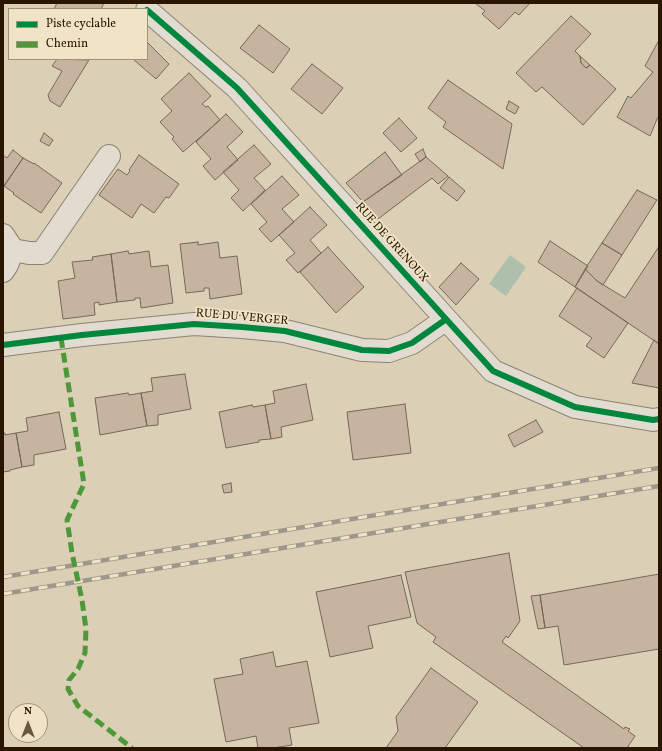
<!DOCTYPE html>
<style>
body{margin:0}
#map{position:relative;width:662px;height:751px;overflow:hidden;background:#dbd0b6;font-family:Vollkorn,serif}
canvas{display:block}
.frame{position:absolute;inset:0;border:4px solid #291500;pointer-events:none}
.legend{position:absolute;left:8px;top:8px;width:140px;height:52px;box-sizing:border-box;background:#f1e4c6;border:1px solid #a19177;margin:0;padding:5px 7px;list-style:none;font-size:12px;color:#291500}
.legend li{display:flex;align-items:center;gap:8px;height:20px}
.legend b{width:20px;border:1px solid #a19177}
.north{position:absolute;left:8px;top:703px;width:40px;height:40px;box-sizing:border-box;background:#f1e4c6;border:1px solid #a19177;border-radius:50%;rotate:0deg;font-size:11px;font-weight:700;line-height:16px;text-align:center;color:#291500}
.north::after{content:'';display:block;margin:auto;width:14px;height:18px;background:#675640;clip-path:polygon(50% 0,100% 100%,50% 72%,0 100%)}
</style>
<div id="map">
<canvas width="662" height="751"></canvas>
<div class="frame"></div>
<ul class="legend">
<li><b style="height:5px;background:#00873e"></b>Piste cyclable</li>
<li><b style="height:5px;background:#4f9839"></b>Chemin</li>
</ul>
<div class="north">N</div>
</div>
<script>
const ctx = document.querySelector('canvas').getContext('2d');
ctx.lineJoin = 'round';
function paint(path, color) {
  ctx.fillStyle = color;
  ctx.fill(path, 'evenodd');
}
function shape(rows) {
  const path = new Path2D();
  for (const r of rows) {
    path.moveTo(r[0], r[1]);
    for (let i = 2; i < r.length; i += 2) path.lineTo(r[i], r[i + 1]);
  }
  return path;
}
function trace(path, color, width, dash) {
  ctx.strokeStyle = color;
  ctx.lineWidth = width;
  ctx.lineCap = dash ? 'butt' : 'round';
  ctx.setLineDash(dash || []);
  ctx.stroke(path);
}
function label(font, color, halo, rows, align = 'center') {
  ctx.font = font + ' Vollkorn,serif';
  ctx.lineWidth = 3.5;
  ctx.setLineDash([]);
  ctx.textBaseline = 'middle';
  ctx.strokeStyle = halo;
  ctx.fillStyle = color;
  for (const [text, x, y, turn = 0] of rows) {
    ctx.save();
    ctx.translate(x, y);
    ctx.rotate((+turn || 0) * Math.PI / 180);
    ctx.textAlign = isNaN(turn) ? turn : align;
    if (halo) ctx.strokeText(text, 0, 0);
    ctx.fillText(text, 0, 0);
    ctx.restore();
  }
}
const water = shape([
 [510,255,526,267,506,296,489,284]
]);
const building = shape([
 [57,3,104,3,101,9,54,9,57,3],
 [475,3,530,3,519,15,515,12,499,29,482,14,485,11,475,3],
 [571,16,591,34,575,51,580,56,581,63,586,68,590,65,616,89,583,125,542,87,536,92,516,73,571,16],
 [259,25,290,49,273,73,240,48,259,25],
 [659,40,659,116,657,119,650,136,617,117,628,96,631,98,653,72,645,66,659,40],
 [147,42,169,64,156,79,133,59,147,59,147,42],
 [580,56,590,65,586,68,581,63,580,56],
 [57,59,89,60,60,107,50,101,48,95,62,71,52,66,57,59],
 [312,64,343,88,322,114,291,89,312,64],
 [189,73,211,96,202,104,206,107,208,106,220,120,183,152,172,139,174,137,160,122,172,111,161,99,189,73],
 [448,80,512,124,503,169,443,127,446,122,428,108,448,80],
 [509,101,519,107,515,114,506,109,509,101],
 [226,114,243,132,227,147,238,160,215,180,203,166,211,159,196,142,226,114],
 [399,118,417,138,401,152,383,133,399,118],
 [44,133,53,140,49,146,40,141,44,133],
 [254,145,271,164,254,178,265,190,243,211,231,198,239,190,223,172,254,145],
 [423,149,426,157,420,162,415,154,423,149],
 [13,150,23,158,4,186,3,186,3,155,7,158,13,150],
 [385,152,402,175,363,202,346,183,385,152],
 [139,155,179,184,169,198,166,197,154,213,141,204,132,218,99,195,118,169,127,175,130,171,129,170,139,155],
 [426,157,448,176,438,184,432,178,378,219,363,202,426,157],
 [23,158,34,164,34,163,62,183,41,213,13,194,14,193,4,186,23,158],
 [282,176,299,195,282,209,294,222,271,242,259,229,267,222,251,204,282,176],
 [449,177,465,191,457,201,440,188,449,177],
 [637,190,657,200,622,255,602,243,637,190],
 [310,207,327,225,310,240,321,253,298,273,286,260,295,253,279,235,310,207],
 [550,241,588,266,575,287,538,262,550,241],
 [198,242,198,245,218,242,220,258,237,256,242,294,210,299,209,288,204,288,204,291,186,293,180,244,198,242],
 [602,243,622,255,603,285,597,281,585,269,602,243],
 [328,247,364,287,336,313,300,272,328,247],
 [658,248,659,248,659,344,575,287,585,269,597,281,625,298,658,248],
 [128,251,129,254,149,251,151,267,168,265,173,303,141,308,140,298,135,298,135,300,117,302,111,254,128,251],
 [111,254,117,302,99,305,99,302,94,303,95,315,63,319,58,281,75,278,72,262,93,260,92,257,111,254],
 [461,263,479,279,456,305,439,287,461,263],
 [577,288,628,323,604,358,586,346,592,338,559,316,577,288],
 [654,340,659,344,659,388,632,383,654,340],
 [185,374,191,409,158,415,158,425,147,426,141,393,153,391,151,378,185,374],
 [306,384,313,420,281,427,282,437,271,439,265,405,275,403,273,391,306,384],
 [128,393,129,395,141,393,147,426,100,435,95,398,128,393],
 [405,404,411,453,353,460,347,412,405,404],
 [252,405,253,407,265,405,271,439,259,440,259,442,226,448,219,412,252,405],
 [59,412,66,449,34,455,34,465,22,467,16,433,28,431,26,418,59,412],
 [536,420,543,432,514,447,508,435,536,420],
 [3,433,5,433,5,435,16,433,22,467,10,470,10,471,3,472,3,433],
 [231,483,232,492,224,493,222,485,231,483],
 [509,553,520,621,508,638,506,636,502,642,624,729,625,727,630,729,628,731,635,736,627,748,584,748,433,642,436,637,417,623,405,572,509,553],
 [659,574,659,649,564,665,558,626,545,628,540,595,659,574],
 [401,575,411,617,368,626,373,648,330,657,316,592,401,575],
 [540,595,545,628,538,629,531,596,540,595],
 [273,652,276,667,307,661,319,723,289,728,292,745,273,748,258,748,256,736,226,742,214,679,243,674,240,659,273,652],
 [431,668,478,702,445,748,386,748,398,731,396,717,431,668]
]);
const minor = shape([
 [147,10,237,88,493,371,575,407,653,420,659,419],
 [3,235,13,250,7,265,3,271],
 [13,250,29,253,42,253,109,156],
 [3,345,82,335,194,324,242,327,285,331,362,350,389,351,412,343,445,320]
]);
const rail = shape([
 [3,577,659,468],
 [3,594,659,486]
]);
const quiet = shape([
 [61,338,84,484,67,520,72,553,82,600,86,629,85,653,78,669,69,680,68,689,78,706,132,748]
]);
const cycleway = shape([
 [147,10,237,88,493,371,575,407,653,420,659,419],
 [3,345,82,335,194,324,242,327,285,331,362,350,389,351,412,343,445,320]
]);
const streetNames = [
 ["RUE DE GRENOUX",391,243,48],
 ["RUE DU VERGER",242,318,5]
];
paint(water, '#acc0ab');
paint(building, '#c6b49f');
trace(building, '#726959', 1);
trace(minor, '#8b8271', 24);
trace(minor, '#e2dcd0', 22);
trace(rail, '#9e988c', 4.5);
trace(rail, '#f1e4c6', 3, [9]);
trace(quiet, '#4f9839', 5, [10, 5]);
trace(cycleway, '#00873e', 6);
label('12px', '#291500', '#f1e4c6', streetNames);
</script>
